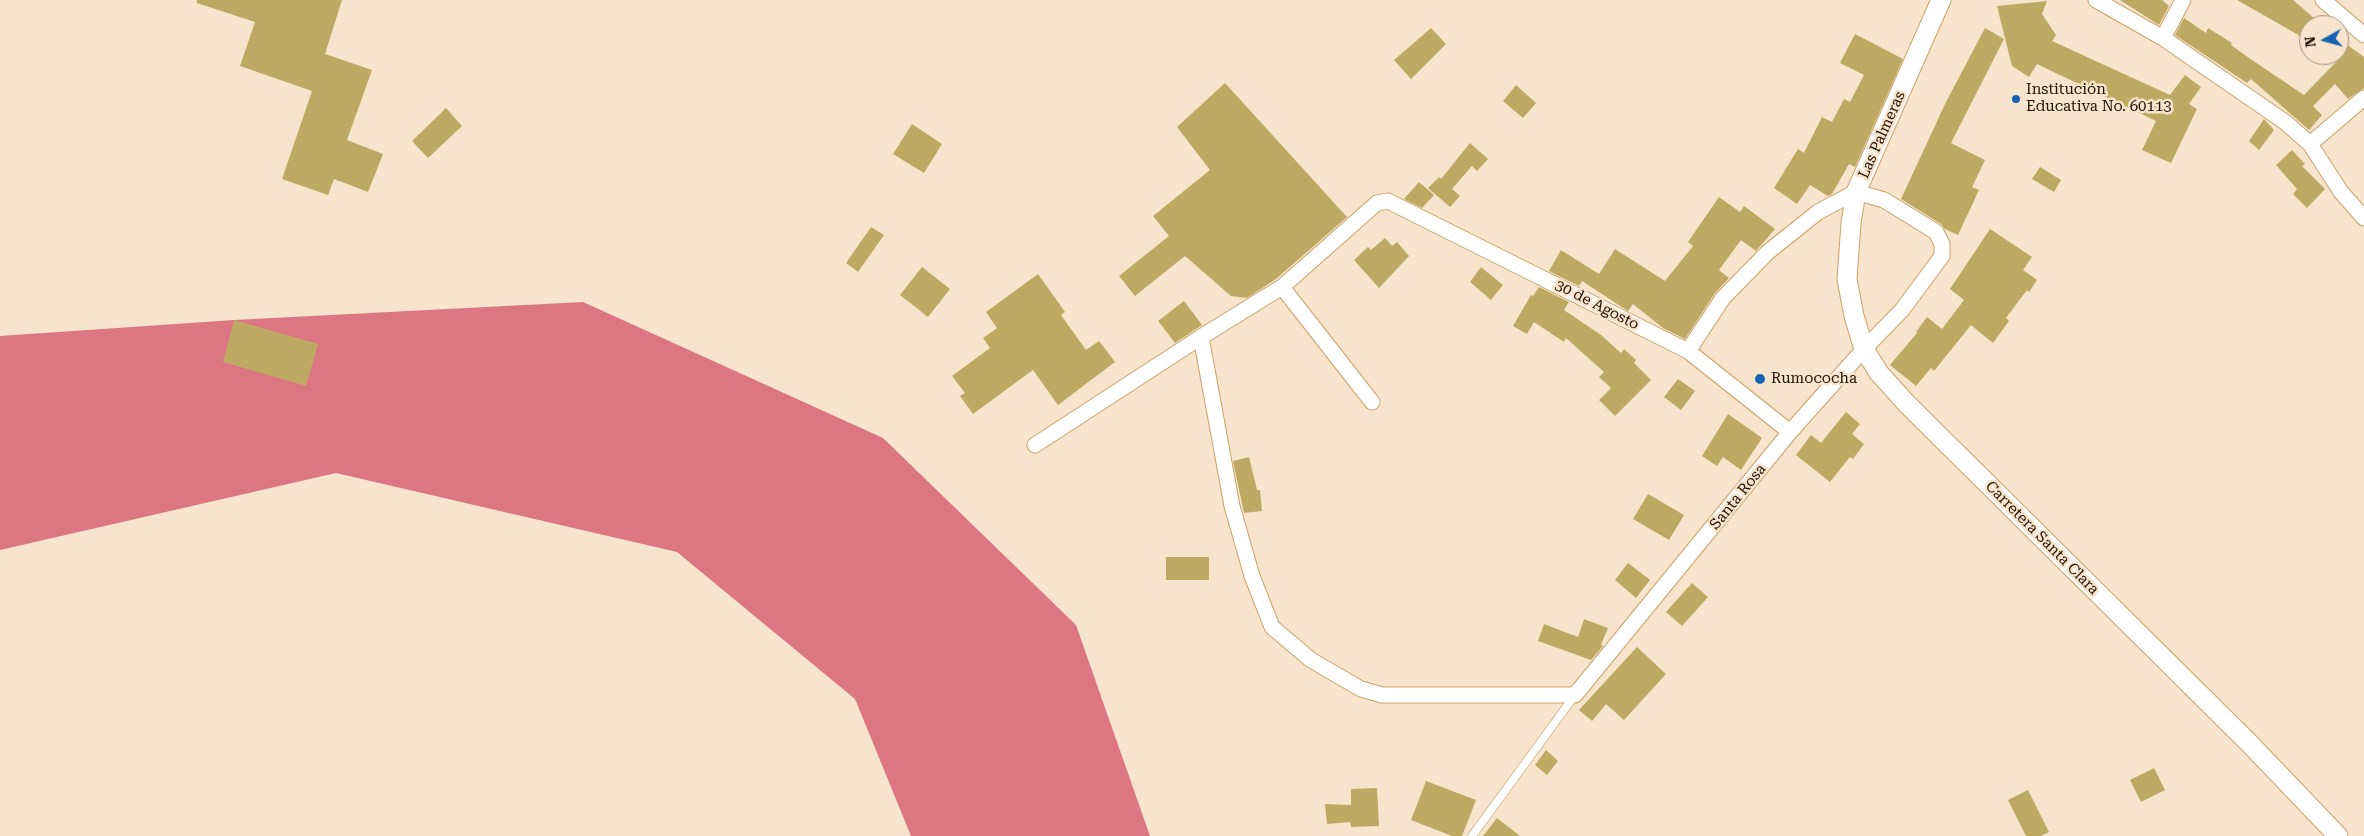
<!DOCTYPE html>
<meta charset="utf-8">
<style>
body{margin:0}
#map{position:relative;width:2364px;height:836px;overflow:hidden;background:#f7e4cd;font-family:"Roboto Serif",serif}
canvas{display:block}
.north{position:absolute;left:2299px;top:15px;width:50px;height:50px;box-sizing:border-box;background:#f7e4cd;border:1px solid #a2907b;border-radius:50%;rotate:263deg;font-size:14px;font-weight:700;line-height:20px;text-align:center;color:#210}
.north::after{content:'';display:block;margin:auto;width:18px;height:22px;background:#1563b2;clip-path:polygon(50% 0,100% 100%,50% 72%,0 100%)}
</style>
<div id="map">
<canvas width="2364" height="836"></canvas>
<div class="north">N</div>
</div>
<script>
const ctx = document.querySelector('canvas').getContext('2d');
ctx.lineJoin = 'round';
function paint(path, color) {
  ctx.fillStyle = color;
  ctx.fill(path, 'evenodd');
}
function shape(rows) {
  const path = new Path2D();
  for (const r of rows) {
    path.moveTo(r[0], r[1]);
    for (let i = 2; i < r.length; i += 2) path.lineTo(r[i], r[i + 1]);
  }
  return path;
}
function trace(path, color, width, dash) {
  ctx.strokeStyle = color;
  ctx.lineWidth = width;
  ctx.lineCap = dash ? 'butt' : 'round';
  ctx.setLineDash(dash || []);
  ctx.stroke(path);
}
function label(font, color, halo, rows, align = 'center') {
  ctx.font = font + ' "Roboto Serif",serif';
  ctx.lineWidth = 5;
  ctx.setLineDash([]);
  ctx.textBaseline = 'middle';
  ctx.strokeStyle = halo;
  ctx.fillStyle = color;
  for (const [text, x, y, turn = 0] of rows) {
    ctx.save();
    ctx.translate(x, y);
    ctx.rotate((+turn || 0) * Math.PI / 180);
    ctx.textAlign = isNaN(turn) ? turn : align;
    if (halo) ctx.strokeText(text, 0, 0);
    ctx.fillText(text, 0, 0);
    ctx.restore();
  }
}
const water = shape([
 [583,302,883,438,1076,625,1150,836,911,836,855,699,677,552,336,473,0,550,0,336,234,320]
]);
const building = shape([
 [197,0,342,0,325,54,372,70,347,140,383,154,368,192,334,179,328,195,282,179,312,91,240,66,255,22,197,3],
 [2120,0,2162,0,2169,6,2159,25],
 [2237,0,2293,0,2322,25,2309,25,2309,41],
 [2047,1,2042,14,2056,35,2052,41,2170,95,2185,75,2201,87,2189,104,2197,109,2171,163,2142,150,2156,121,2037,64,2029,77,2012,66,1997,6],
 [2184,18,2206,33,2208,28,2232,43,2231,45,2249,58,2304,95,2339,59,2339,39,2364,57,2364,88,2348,99,2335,84,2313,106,2322,115,2309,130,2251,79,2247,83,2175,35],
 [1431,28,1446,44,1411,79,1394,60],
 [1985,28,2004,39,1951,143,1985,160,1972,187,1979,190,1958,235,1945,229,1941,224,1901,199,1946,102],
 [1855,34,1903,59,1855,167,1849,164,1832,194,1828,196,1810,185,1797,204,1774,188,1798,149,1804,153,1822,117,1832,122,1844,99,1850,102,1864,75,1840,63],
 [1225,83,1347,217,1276,279,1247,298,1231,296,1185,256,1135,296,1119,276,1169,236,1153,216,1210,170,1177,127],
 [1516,85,1536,103,1523,118,1503,101],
 [446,108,462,126,428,158,412,141],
 [2264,119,2274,130,2259,150,2249,141],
 [912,124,942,144,924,173,893,154],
 [1470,143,1488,159,1477,171,1472,166,1452,189,1460,196,1450,207,1428,188,1439,177,1441,179],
 [2292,150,2305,164,2302,166,2325,189,2307,208,2293,194,2297,189,2276,165],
 [2040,167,2061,180,2054,192,2032,179],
 [1419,182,1434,195,1422,208,1404,199],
 [1719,197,1740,212,1744,206,1775,229,1756,251,1741,240,1719,270,1729,278,1715,293,1685,339,1663,328,1633,304,1628,311,1582,281,1579,286,1549,271,1561,250,1599,274,1615,249,1665,281,1693,246,1688,242],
 [871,227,884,235,858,272,846,263],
 [1990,229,2032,257,2023,270,2037,280,2029,292,2027,290,2006,318,2009,321,1993,343,1971,325,1934,371,1931,368,1916,386,1890,365,1917,333,1916,332,1927,317,1942,329,1964,300,1950,289],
 [1385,238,1392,246,1397,242,1409,256,1379,288,1354,260,1368,247,1371,250],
 [922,267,950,289,928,317,900,295],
 [1481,267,1503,285,1491,300,1470,282],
 [1038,274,1065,312,1061,315,1086,350,1099,341,1115,362,1058,405,1033,370,973,414,960,396,965,393,952,376,990,348,983,338,997,328,986,312],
 [1539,287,1569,302,1564,310,1601,335,1621,353,1624,349,1636,360,1634,363,1651,380,1615,416,1599,400,1611,388,1599,377,1604,372,1566,338,1564,342,1534,322,1527,334,1513,326,1531,295,1533,296],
 [1184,301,1202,325,1175,343,1158,321],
 [234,320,318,344,306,386,223,362],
 [1678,379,1695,391,1681,410,1664,397],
 [1846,412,1860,424,1852,434,1864,444,1853,459,1850,457,1830,482,1796,455,1811,435,1821,443],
 [1728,414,1762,438,1741,470,1723,457,1717,466,1702,456],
 [1249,457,1257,490,1260,490,1262,511,1244,513,1233,461],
 [1648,494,1684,515,1669,540,1633,519],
 [1166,557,1209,557,1209,580,1166,580],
 [1628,563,1650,580,1636,598,1615,580],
 [1692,583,1708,597,1682,626,1666,612],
 [1584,619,1608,628,1601,645,1603,646,1591,660,1538,641,1544,624,1578,637],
 [1637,647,1666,674,1624,720,1606,704,1592,721,1579,710],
 [1546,750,1558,761,1547,775,1535,765],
 [2154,768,2165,790,2141,802,2130,780],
 [1426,781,1476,800,1462,836,1452,836,1411,820],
 [1377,788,1379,826,1351,827,1350,822,1327,824,1325,804,1351,805,1351,789],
 [2028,790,2049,832,2041,836,2026,836,2008,800],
 [1497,818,1520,836,1483,836]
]);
const service = shape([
 [1472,836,1575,695]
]);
const minor = shape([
 [2096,0,2163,38,2285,122,2310,144,2364,98],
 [2323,0,2364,35],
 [2163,38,2183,0],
 [2310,144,2341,192,2364,218],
 [1282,287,1372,402],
 [1201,337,1232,506,1252,576,1272,627,1311,660,1361,689,1382,695,1575,695,1790,432,1864,349,1902,310,1942,256,1942,244,1936,232,1884,200,1856,192,1818,212,1768,252,1723,298,1688,351],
 [1035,445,1201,337,1282,287,1377,203,1388,201,1688,351,1790,432]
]);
const tertiary = shape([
 [1941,0,1856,192,1851,223,1847,279,1854,316,1864,349,1879,373,1907,404,2250,744,2338,836]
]);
const markers = [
 [2016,99,5,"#1563b2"],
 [1760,379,6,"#1563b2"]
];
const poiNames = [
 ["Institución",2026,90],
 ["Educativa No. 60113",2026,107],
 ["Rumococha",1771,379]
];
const streetNames = [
 ["Las Palmeras",1882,135,-66],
 ["30 de Agosto",1597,305,27],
 ["Santa Rosa",1738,497,-51],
 ["Carretera Santa Clara",2042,538,45]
];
paint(water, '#dc7682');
paint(building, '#bea962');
trace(service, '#cda064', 9);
trace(minor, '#cda064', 17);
trace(tertiary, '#cda064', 21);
trace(service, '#fff', 8);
trace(minor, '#fff', 15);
trace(tertiary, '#fff', 19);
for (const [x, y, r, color] of markers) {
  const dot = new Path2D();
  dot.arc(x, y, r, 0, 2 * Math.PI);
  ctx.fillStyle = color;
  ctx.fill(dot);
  trace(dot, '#f7e4cd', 2);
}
label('15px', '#210', '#f7e4cd', poiNames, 'left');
label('15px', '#210', '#f7e4cd', streetNames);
</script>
